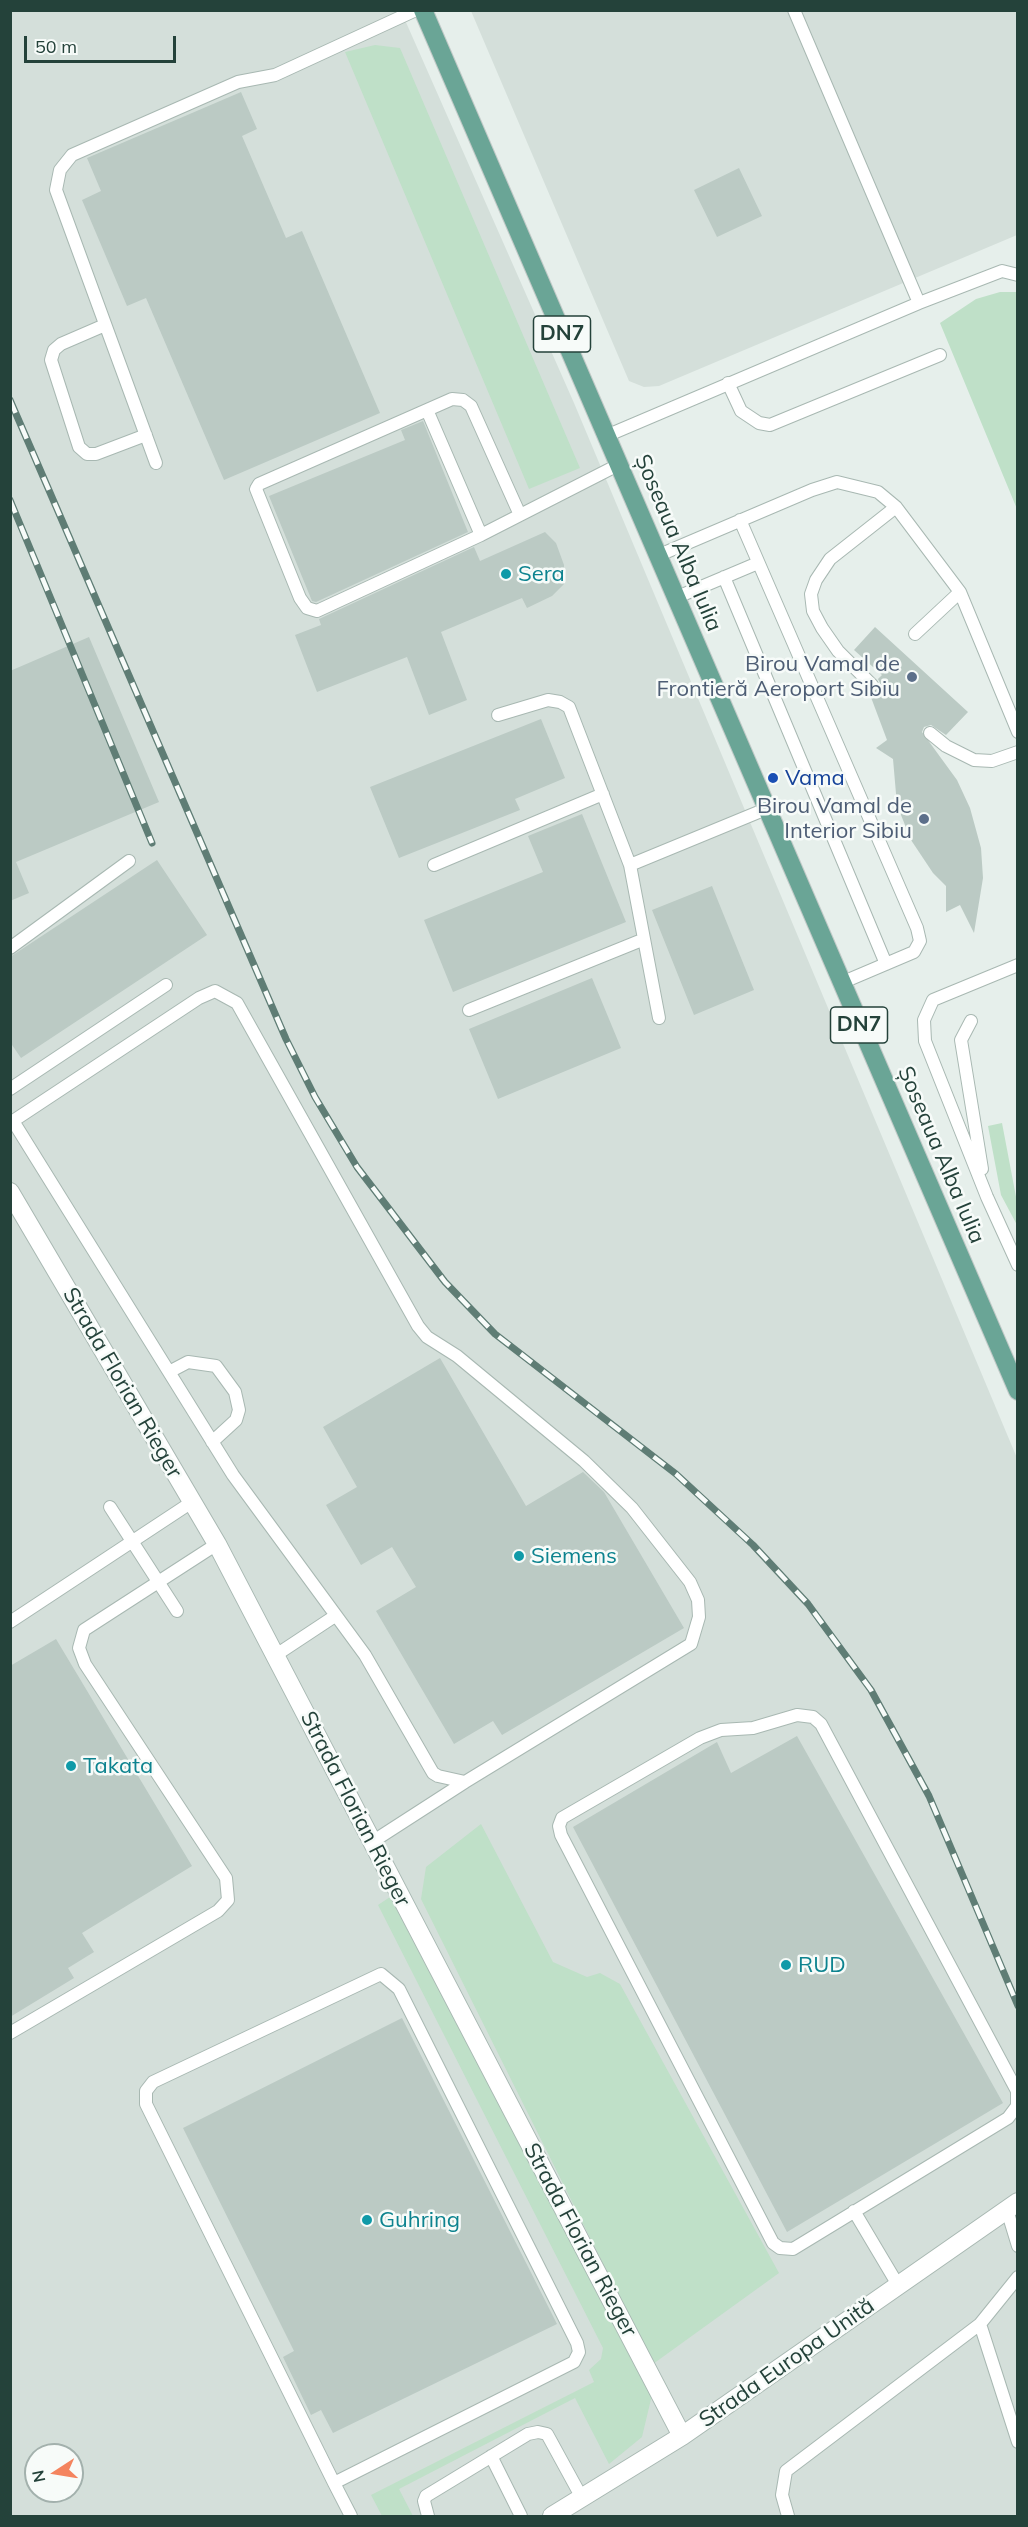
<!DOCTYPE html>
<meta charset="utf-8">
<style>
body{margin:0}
#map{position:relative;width:1028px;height:2527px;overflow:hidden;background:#e6efeb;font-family:Mulish,sans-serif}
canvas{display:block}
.frame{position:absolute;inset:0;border:12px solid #24423a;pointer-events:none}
.north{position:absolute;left:24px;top:2443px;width:60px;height:60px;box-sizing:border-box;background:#f7fbf9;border:2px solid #a3b1ad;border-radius:50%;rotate:258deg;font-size:16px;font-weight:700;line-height:24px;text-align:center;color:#24423a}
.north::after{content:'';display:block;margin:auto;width:21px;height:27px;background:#f4845f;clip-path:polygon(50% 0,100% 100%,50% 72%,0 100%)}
.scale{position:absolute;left:24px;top:36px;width:152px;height:27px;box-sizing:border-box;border:3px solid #24423a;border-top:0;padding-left:8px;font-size:18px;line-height:21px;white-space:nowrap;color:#24423a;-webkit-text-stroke:4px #f7fbf9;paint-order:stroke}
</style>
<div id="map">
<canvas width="1028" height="2527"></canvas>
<div class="frame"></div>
<div class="north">N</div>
<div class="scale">50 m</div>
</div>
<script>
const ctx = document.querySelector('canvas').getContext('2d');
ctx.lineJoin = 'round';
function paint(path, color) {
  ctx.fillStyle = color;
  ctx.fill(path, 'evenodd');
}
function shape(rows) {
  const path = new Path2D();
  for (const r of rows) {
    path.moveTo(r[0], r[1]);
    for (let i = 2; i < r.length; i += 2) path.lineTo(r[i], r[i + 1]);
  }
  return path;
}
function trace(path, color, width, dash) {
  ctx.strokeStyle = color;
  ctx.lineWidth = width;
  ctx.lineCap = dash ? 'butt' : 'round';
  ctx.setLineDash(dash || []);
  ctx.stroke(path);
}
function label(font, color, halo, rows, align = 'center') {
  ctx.font = font + ' Mulish,sans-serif';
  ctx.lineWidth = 5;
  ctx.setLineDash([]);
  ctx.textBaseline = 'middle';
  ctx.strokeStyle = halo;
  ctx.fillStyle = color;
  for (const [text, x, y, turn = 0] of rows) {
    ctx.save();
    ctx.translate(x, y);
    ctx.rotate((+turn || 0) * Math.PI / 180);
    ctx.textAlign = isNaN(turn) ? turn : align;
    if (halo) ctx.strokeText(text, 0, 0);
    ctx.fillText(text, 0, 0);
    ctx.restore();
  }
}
const built = shape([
 [11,11,401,11,574,403,1017,1458,1017,2516,11,2516],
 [36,2455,72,2455,72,2491,36,2491],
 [471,11,1017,11,1017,235,659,386,644,387,629,381]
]);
const green = shape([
 [375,45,400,48,580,468,529,489,345,52],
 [1000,292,1017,292,1017,509,940,323,976,299],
 [1002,1123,1017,1202,1017,1225,1001,1195,988,1126],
 [481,1824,553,1962,587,1977,600,1973,620,1984,779,2273,653,2364,421,1899,426,1867],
 [390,1897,652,2395,642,2437,609,2464,575,2398,399,2489,413,2516,382,2516,371,2495,594,2382,589,2370,601,2359,603,2348,378,1905]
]);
const building = shape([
 [241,92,257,129,242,136,286,238,302,231,380,413,224,480,146,298,127,306,82,200,101,191,87,158],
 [739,168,762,216,717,237,694,190],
 [423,421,468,532,316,602,312,601,269,496,405,440,401,430],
 [545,532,556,543,564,565,564,584,552,596,527,608,522,598,441,632,467,700,429,715,407,657,317,692,295,635,321,625,319,619,474,547,480,561],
 [875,627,968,712,946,735,931,725,924,727,922,732,957,780,970,808,981,848,983,878,974,933,960,905,946,912,946,886,933,873,911,840,897,805,893,759,876,748,887,740,869,692,878,690,880,683,878,679,882,675,854,650],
 [89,637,159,802,16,862,29,893,10,901,10,671],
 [541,719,565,778,515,799,520,810,399,858,370,787],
 [582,814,626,922,453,992,424,920,543,872,528,836],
 [157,860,207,935,21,1058,10,1042,10,957],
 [712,886,754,990,694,1015,652,910],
 [592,978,621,1048,498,1099,469,1029],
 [440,1358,526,1506,583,1472,604,1492,684,1628,502,1735,493,1721,454,1744,376,1611,416,1587,392,1547,361,1565,326,1505,357,1487,323,1427],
 [56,1639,192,1866,82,1933,94,1952,68,1968,74,1978,10,2017,10,1666],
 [797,1736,1003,2103,787,2232,573,1827,717,1742,731,1773],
 [402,2018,557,2324,333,2433,321,2410,311,2415,283,2357,294,2351,183,2128]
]);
const lane = shape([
 [794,10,919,303],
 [105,325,61,344,54,350,51,360,79,447,87,454,96,454,146,435],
 [728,383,741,411,759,423,770,425,940,355],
 [427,410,481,535,618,465],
 [606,436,919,303,1002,271,1018,275],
 [156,463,56,190,60,170,72,155,238,82,275,75,416,10],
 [740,520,917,928,920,941,914,952,841,983],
 [481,535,317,611,307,608,300,598,256,489,259,484,452,399,463,400,471,406,520,515],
 [657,556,812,490,837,482,878,492,896,507,960,592,1018,732],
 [724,577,886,964],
 [675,598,758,563],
 [915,634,960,592],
 [872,685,838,651,822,628,813,611,811,594,816,580,830,559,896,507],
 [498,715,548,700,560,702,569,707,630,865,659,1018],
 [930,733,946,746,974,760,992,761,1018,752],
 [434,865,603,794],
 [630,865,766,809],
 [10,948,129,861],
 [1018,965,933,1000,924,1020,925,1041,987,1197,1018,1265],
 [469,1010,642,940],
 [971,1021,961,1040,982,1169],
 [10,1089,166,985],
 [13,1121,233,1475,365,1655,433,1773,438,1776,465,1782],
 [10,1123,199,998,215,991,237,1003,418,1326,427,1337,457,1356,584,1461,632,1508,690,1582,698,1600,699,1617,691,1644,465,1782,372,1842],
 [169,1372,188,1362,216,1366,235,1392,239,1410,236,1420,212,1442],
 [110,1507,177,1611],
 [10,1622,192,1502],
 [276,1655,335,1616],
 [797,1715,813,1717,821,1724,1017,2091,1017,2106,1008,2118,793,2249,780,2248,773,2243,561,1835,559,1826,562,1818,700,1738,721,1730,753,1728,797,1715],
 [10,2033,218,1911,228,1900,226,1878,85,1664,79,1648,84,1630,217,1544],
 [1007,2210,1018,2246],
 [854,2211,898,2285],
 [980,2324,1018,2442],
 [491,2456,521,2516],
 [334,2483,574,2362,579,2352,577,2343,399,1989,381,1974,153,2082,146,2091,146,2104,334,2483,351,2516],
 [428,2516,424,2501,426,2496,528,2434,538,2432,547,2434,582,2498],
 [788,2516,782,2495,786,2471,980,2324,1018,2277]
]);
const street = shape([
 [10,1192,217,1544,682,2436],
 [552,2516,682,2436,1018,2202]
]);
const primary = shape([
 [423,10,1018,1391]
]);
const rail = shape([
 [10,400,286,1039,315,1097,357,1167,445,1282,495,1334,676,1474,753,1545,808,1604,871,1690,929,1796,1018,2006],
 [10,500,152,843]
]);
const markers = [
 [506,574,6,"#0f9aa8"],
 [912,677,6,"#5c6f8a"],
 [773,778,6,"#1a4fb4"],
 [924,819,6,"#5c6f8a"],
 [519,1556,6,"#0f9aa8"],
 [71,1766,6,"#0f9aa8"],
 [786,1965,6,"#0f9aa8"],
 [367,2220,6,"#0f9aa8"]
];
const shields = [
 [562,334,57],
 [859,1025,57]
];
const shieldNames = [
 ["DN7",562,334],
 ["DN7",859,1025]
];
const streetNames = [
 ["Șoseaua Alba Iulia",678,543,67],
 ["Șoseaua Alba Iulia",941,1155,67],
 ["Strada Florian Rieger",122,1383,60],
 ["Strada Florian Rieger",355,1809,63],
 ["Strada Florian Rieger",580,2240,62],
 ["Strada Europa Unită",787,2363,-35]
];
const cultureNames = [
 ["Sera",518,574],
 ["Siemens",531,1556],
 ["Takata",83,1766],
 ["RUD",798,1965],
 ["Guhring",379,2220]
];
const serviceNames = [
 ["Birou Vamal de",900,664],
 ["Frontieră Aeroport Sibiu",900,689],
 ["Birou Vamal de",912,806],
 ["Interior Sibiu",912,831]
];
const transitNames = [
 ["Vama",785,778]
];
paint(built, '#d4dfda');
paint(green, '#bfe0c8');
paint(building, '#bbcac4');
trace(lane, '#a8b8b2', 14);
trace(street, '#a8b8b2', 20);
trace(primary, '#c2cac8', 20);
trace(lane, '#fff', 12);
trace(street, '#fff', 18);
trace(primary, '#6aa596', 18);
trace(rail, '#5f7d75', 7);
trace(rail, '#f7fbf9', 4.5, [14]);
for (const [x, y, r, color] of markers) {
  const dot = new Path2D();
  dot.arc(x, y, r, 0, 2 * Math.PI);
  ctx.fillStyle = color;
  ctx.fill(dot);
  trace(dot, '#f7fbf9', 2);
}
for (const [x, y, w] of shields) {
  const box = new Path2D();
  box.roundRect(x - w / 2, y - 18, w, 36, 4.5);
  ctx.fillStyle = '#f7fbf9';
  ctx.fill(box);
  trace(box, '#24423a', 1.5);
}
label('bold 21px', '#24423a', null, shieldNames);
label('22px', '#24423a', '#f7fbf9', streetNames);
label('22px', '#0d838f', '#f7fbf9', cultureNames, 'left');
label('22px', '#4e5e75', '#f7fbf9', serviceNames, 'right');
label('22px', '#164399', '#f7fbf9', transitNames, 'left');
</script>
